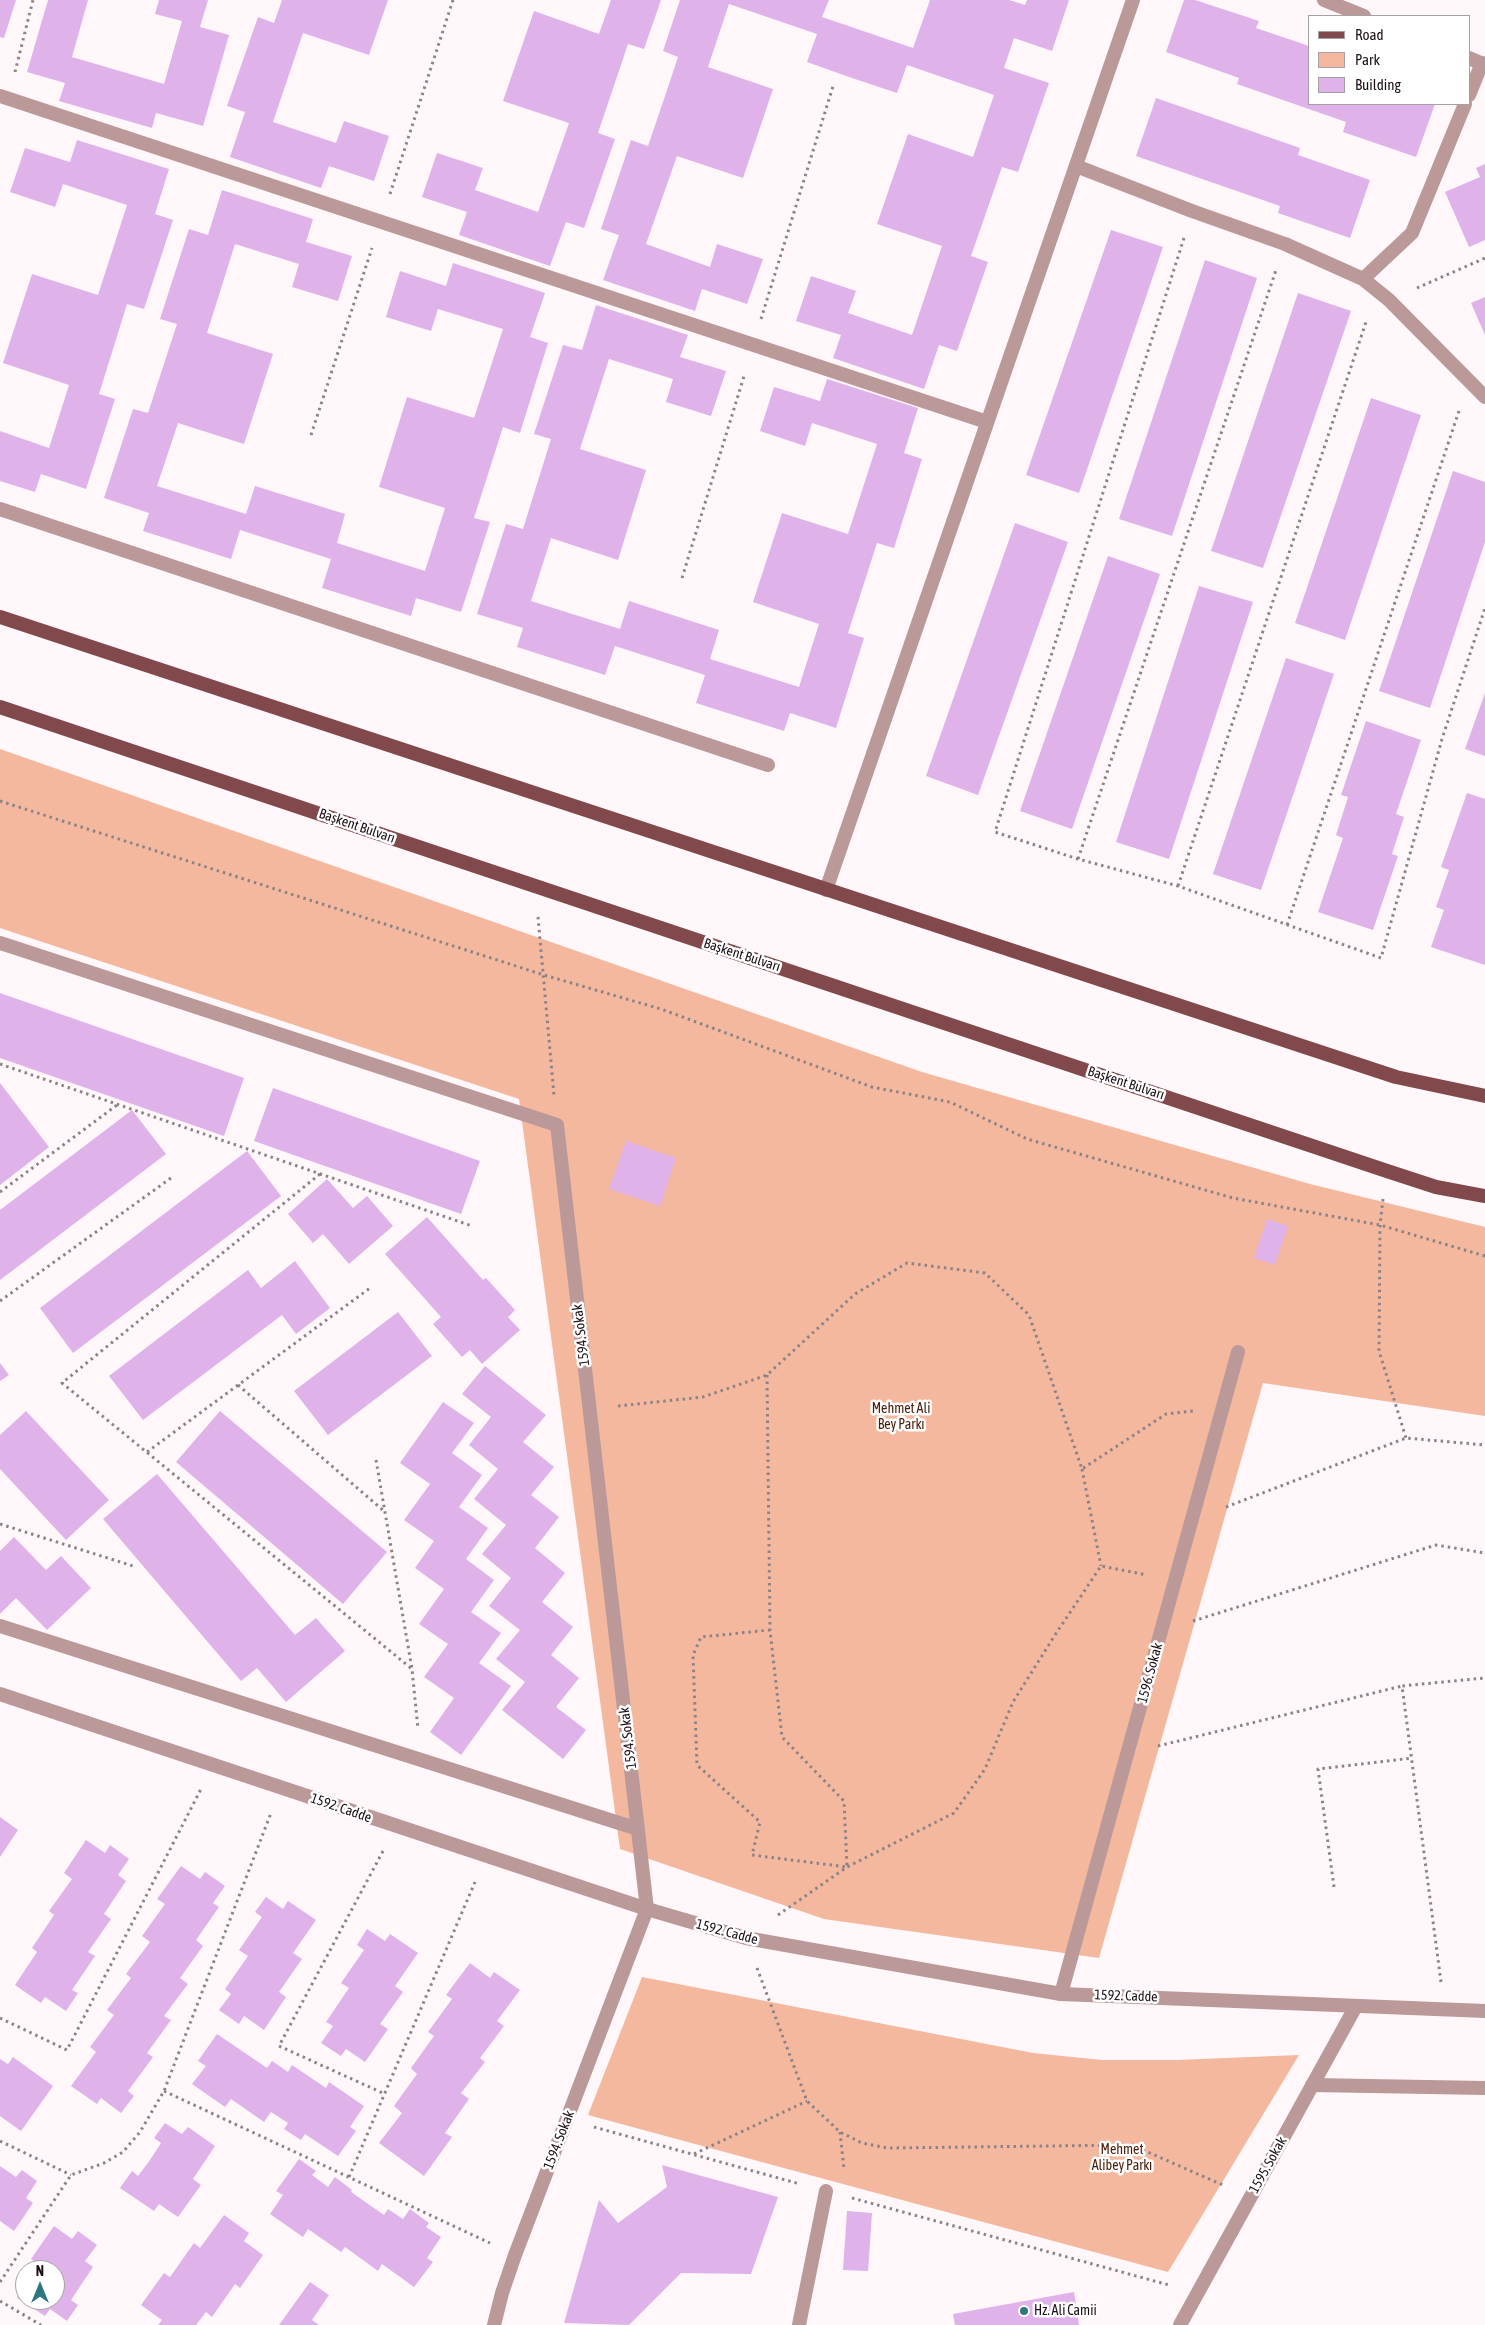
<!DOCTYPE html>
<meta charset="utf-8">
<style>
body{margin:0}
#map{position:relative;width:1485px;height:2325px;overflow:hidden;background:#fff7fa;font-family:"Asap Condensed",sans-serif}
canvas{display:block}
.legend{position:absolute;left:1308px;top:15px;width:162px;height:90px;box-sizing:border-box;background:#fff;border:1px solid #a5a0a2;margin:0;padding:6px 9px;list-style:none;font-size:15px;color:#1d1117}
.legend li{display:flex;align-items:center;gap:10px;height:25px}
.legend b{width:25px;border:1px solid #a5a0a2}
.north{position:absolute;left:15px;top:2260px;width:50px;height:50px;box-sizing:border-box;background:#fff;border:1px solid #a5a0a2;border-radius:50%;rotate:0deg;font-size:14px;font-weight:700;line-height:20px;text-align:center;color:#1d1117}
.north::after{content:'';display:block;margin:auto;width:18px;height:22px;background:#2e7680;clip-path:polygon(50% 0,100% 100%,50% 72%,0 100%)}
</style>
<div id="map">
<canvas width="1485" height="2325"></canvas>
<ul class="legend">
<li><b style="height:6px;background:#82494c"></b>Road</li>
<li><b style="height:14px;background:#f4b89e"></b>Park</li>
<li><b style="height:14px;background:#e0b2ea"></b>Building</li>
</ul>
<div class="north">N</div>
</div>
<script>
const ctx = document.querySelector('canvas').getContext('2d');
ctx.lineJoin = 'round';
function paint(path, color) {
  ctx.fillStyle = color;
  ctx.fill(path, 'evenodd');
}
function shape(rows) {
  const path = new Path2D();
  for (const r of rows) {
    path.moveTo(r[0], r[1]);
    for (let i = 2; i < r.length; i += 2) path.lineTo(r[i], r[i + 1]);
  }
  return path;
}
function trace(path, color, width, dash) {
  ctx.strokeStyle = color;
  ctx.lineWidth = width;
  ctx.lineCap = dash ? 'butt' : 'round';
  ctx.setLineDash(dash || []);
  ctx.stroke(path);
}
function label(font, color, halo, rows, align = 'center') {
  ctx.font = font + ' "Asap Condensed",sans-serif';
  ctx.lineWidth = 5;
  ctx.setLineDash([]);
  ctx.textBaseline = 'middle';
  ctx.strokeStyle = halo;
  ctx.fillStyle = color;
  for (const [text, x, y, turn = 0] of rows) {
    ctx.save();
    ctx.translate(x, y);
    ctx.rotate((+turn || 0) * Math.PI / 180);
    ctx.textAlign = isNaN(turn) ? turn : align;
    if (halo) ctx.strokeText(text, 0, 0);
    ctx.fillText(text, 0, 0);
    ctx.restore();
  }
}
const green = shape([
 [0,749,922,1072,1310,1184,1485,1227,1485,1416,1263,1383,1099,1958,824,1919,620,1849,519,1099,0,928],
 [642,1977,1033,2053,1102,2060,1177,2060,1299,2055,1168,2272,588,2115]
]);
const building = shape([
 [0,0,16,0,4,38,0,37],
 [48,0,88,0,72,57,164,84,182,21,155,14,159,0,208,0,200,27,229,35,203,126,156,113,152,128,59,101,65,83,27,72],
 [282,0,388,0,369,55,303,33,273,122,336,143,344,121,389,136,374,181,329,166,321,188,230,157,245,112,227,106,258,17,274,23],
 [611,0,661,0,644,49,628,44,598,133,615,139,584,228,566,222,550,266,459,235,467,212,422,197,437,153,483,168,475,190,538,212,569,123,503,101,534,11,599,34],
 [680,0,829,0,822,17,913,48,930,0,1009,0,1025,5,1027,0,1069,0,1052,51,1014,38,1004,68,1049,83,1018,172,1002,167,971,256,988,262,957,351,939,345,924,389,833,358,841,335,796,321,811,276,856,291,848,313,912,335,942,246,877,224,908,134,973,157,994,95,907,65,897,93,852,78,807,62,817,34,729,4,708,67,773,89,743,178,677,156,646,244,710,267,717,244,763,259,747,304,702,289,695,311,603,280,619,235,601,229,631,140,648,146,663,102,678,57,663,51],
 [1184,0,1195,0,1259,21,1256,28,1309,46,1309,104,1435,104,1416,157,1343,132,1346,122,1237,84,1239,78,1166,52],
 [1156,98,1300,148,1298,155,1370,180,1350,238,1278,213,1280,206,1136,156],
 [77,140,169,169,155,214,173,220,144,309,127,304,99,394,115,399,86,489,41,474,35,492,0,481,0,431,49,448,69,385,3,363,32,274,98,295,127,205,63,184,55,207,10,192,25,148,70,162],
 [1485,164,1485,240,1469,247,1445,192,1480,177,1476,168],
 [222,190,313,219,306,242,352,256,338,301,292,287,299,264,235,244,207,333,273,354,244,444,178,423,157,486,246,514,255,486,345,514,337,543,425,571,445,508,379,487,407,397,474,418,503,329,438,309,431,331,386,317,400,271,446,286,453,263,545,293,530,337,548,343,520,433,503,427,474,518,490,522,461,612,416,598,411,616,322,588,331,559,240,530,231,559,143,531,149,513,104,498,133,409,148,413,177,324,160,319,189,229,208,235],
 [1111,230,1163,247,1079,493,1026,475],
 [1205,260,1257,278,1172,536,1119,519],
 [1298,293,1351,311,1263,568,1211,551],
 [1485,297,1485,335,1471,303],
 [596,305,688,335,680,357,726,371,711,416,666,402,673,379,609,359,580,449,646,470,618,560,551,538,531,601,620,629,629,601,719,630,710,659,799,687,819,624,753,602,782,513,848,534,877,444,812,423,805,446,760,431,774,387,820,401,827,379,918,408,904,453,922,459,894,548,877,543,848,633,864,638,836,728,790,713,784,731,696,703,705,675,615,646,605,675,517,647,523,628,477,614,506,524,523,529,551,439,534,434,563,345,582,350],
 [1371,398,1421,415,1345,640,1295,623],
 [1453,471,1485,482,1485,542,1430,708,1379,691],
 [1015,523,1068,542,978,795,926,776],
 [1108,556,1160,574,1072,829,1020,811],
 [1199,586,1253,602,1169,859,1116,842],
 [1286,658,1334,674,1261,890,1213,874],
 [1485,693,1485,756,1465,749],
 [1366,721,1421,740,1396,814,1404,817,1392,854,1398,856,1373,930,1318,912,1343,838,1336,835,1348,797,1341,795],
 [1467,793,1485,799,1485,965,1431,947,1444,910,1436,907,1449,870,1441,867],
 [0,993,244,1078,224,1136,0,1058],
 [0,1083,49,1147,0,1185],
 [273,1088,480,1161,461,1214,254,1141],
 [132,1110,166,1154,0,1280,0,1210],
 [626,1141,676,1158,660,1206,609,1189],
 [247,1151,281,1196,73,1353,40,1308],
 [327,1179,353,1208,367,1196,393,1226,349,1264,323,1234,313,1243,288,1214],
 [427,1217,483,1280,486,1278,515,1310,508,1317,520,1330,482,1364,470,1350,462,1357,433,1324,441,1317,385,1254],
 [1267,1219,1288,1226,1275,1265,1254,1258],
 [295,1261,330,1308,296,1334,282,1315,143,1420,109,1376,248,1270,261,1288],
 [398,1312,432,1356,328,1435,294,1391],
 [0,1363,9,1375,0,1381],
 [485,1366,546,1415,523,1442,554,1467,531,1495,559,1517,535,1548,565,1573,542,1602,573,1627,551,1655,579,1678,556,1707,586,1730,563,1759,502,1710,525,1682,496,1659,520,1630,489,1606,511,1578,482,1554,506,1525,474,1499,498,1469,469,1445,491,1417,462,1394],
 [443,1402,474,1423,452,1453,482,1475,459,1507,488,1528,466,1559,494,1580,471,1612,501,1633,479,1663,511,1686,461,1755,430,1732,454,1698,424,1677,448,1644,419,1624,444,1589,415,1568,434,1541,404,1520,430,1484,400,1463],
 [26,1411,109,1500,66,1540,0,1469,0,1435],
 [220,1411,387,1552,343,1604,176,1462],
 [157,1474,295,1635,316,1618,345,1651,286,1702,257,1668,241,1681,103,1519],
 [14,1537,46,1570,61,1556,91,1588,47,1630,16,1598,0,1614,0,1551],
 [0,1817,18,1830,0,1857],
 [86,1840,105,1853,110,1845,129,1859,118,1875,126,1881,104,1914,111,1919,88,1952,95,1956,72,1990,78,1993,66,2011,45,1997,41,2003,15,1985,37,1952,32,1948,54,1915,49,1911,72,1879,64,1873],
 [181,1866,200,1879,205,1872,225,1886,213,1903,219,1907,196,1940,203,1946,180,1978,188,1984,164,2016,171,2020,147,2053,153,2057,128,2091,134,2096,121,2113,101,2098,97,2104,71,2086,96,2052,90,2047,114,2015,107,2010,131,1978,126,1974,150,1942,142,1936,165,1904,157,1899],
 [266,1897,283,1909,288,1901,316,1920,293,1953,302,1959,279,1992,286,1997,264,2030,244,2016,239,2024,219,2010,231,1994,225,1989,248,1956,239,1950,262,1917,255,1912],
 [367,1929,385,1941,390,1934,418,1953,395,1986,403,1992,380,2024,388,2029,365,2062,346,2049,341,2056,321,2043,333,2026,326,2022,349,1988,341,1983,364,1950,357,1945],
 [470,1963,490,1978,494,1972,520,1990,497,2021,504,2026,480,2058,485,2062,461,2093,469,2099,445,2133,452,2137,424,2176,379,2143,402,2113,394,2106,417,2074,411,2068,434,2036,428,2032,452,1999,446,1995],
 [217,2034,267,2068,272,2061,288,2072,292,2065,326,2088,329,2082,364,2106,350,2127,356,2131,338,2156,305,2134,301,2140,284,2129,288,2123,271,2112,264,2122,231,2099,225,2107,192,2084,206,2066,198,2061],
 [13,2057,53,2086,21,2131,0,2116,0,2059,8,2064],
 [165,2123,182,2134,188,2127,215,2146,193,2179,201,2185,178,2217,159,2204,154,2211,120,2188,132,2171,138,2176,150,2160,161,2143,154,2138],
 [299,2159,316,2171,312,2175,328,2187,335,2177,352,2190,351,2192,384,2215,388,2209,403,2219,410,2209,429,2223,426,2227,441,2237,427,2258,433,2262,414,2287,382,2264,378,2271,345,2247,341,2252,308,2229,303,2237,270,2214,283,2195,276,2191],
 [662,2165,778,2197,751,2274,681,2273,629,2325,564,2323,599,2200,618,2223,667,2187],
 [0,2166,16,2177,22,2170,37,2181,26,2198,33,2203,14,2231,0,2221],
 [847,2211,872,2213,868,2271,843,2270],
 [224,2215,249,2233,244,2241,263,2255,240,2288,235,2284,212,2317,206,2312,196,2325,158,2325,162,2320,141,2305,164,2273,170,2277,194,2243,200,2248],
 [54,2226,72,2239,78,2231,97,2245,85,2261,93,2267,71,2300,78,2305,67,2321,50,2309,45,2316,17,2298,25,2286,25,2300,55,2300,55,2270,36,2270,40,2265,31,2259],
 [310,2282,329,2295,312,2320,319,2325,279,2325],
 [1074,2292,1079,2325,955,2325,953,2314]
]);
const path = shape([
 [15,72,33,0],
 [390,194,453,0],
 [1184,238,995,832,1078,859,1178,886,1381,958,1442,739,1485,608],
 [1417,288,1485,258],
 [761,319,834,83],
 [311,435,372,248],
 [682,578,745,373],
 [0,801,544,975,661,1009,872,1087,950,1102,1027,1139,1233,1198,1380,1225,1485,1256],
 [1078,859,1276,270],
 [1178,886,1367,319],
 [538,917,554,1095],
 [1287,925,1459,411],
 [0,1064,472,1226],
 [320,1174,62,1383,412,1669],
 [0,1192,117,1105],
 [1383,1199,1380,1225,1379,1351,1406,1438],
 [0,1301,171,1178],
 [767,1375,770,1630,782,1737,844,1801,847,1867,752,1855,760,1822,697,1765,693,1655,701,1637,770,1630],
 [238,1385,385,1512],
 [618,1406,703,1397,767,1375,855,1294,907,1263,985,1273,1029,1315,1082,1469,1166,1414,1193,1411],
 [147,1452,370,1288],
 [376,1460,412,1669,418,1729],
 [1082,1469,1101,1566],
 [1226,1507,1406,1438,1485,1445],
 [0,1524,133,1566],
 [1193,1621,1436,1545,1485,1553],
 [1158,1746,1402,1686],
 [383,1851,279,2046,385,2094],
 [1334,1887,1318,1769,1412,1758],
 [778,1915,847,1867,954,1813,985,1769,1013,1702,1055,1635,1101,1566,1147,1575],
 [757,1968,807,2101,840,2132,862,2143,887,2148,1132,2145,1225,2186],
 [1441,1982,1402,1686,1485,1678],
 [0,2018,67,2050,201,1789],
 [164,2091,490,2243],
 [594,2127,800,2184],
 [840,2132,844,2169],
 [0,2141,71,2175],
 [694,2154,807,2101],
 [349,2177,475,1882],
 [852,2198,1169,2285],
 [0,2282,71,2175,104,2163,123,2152,140,2132,164,2091,271,1813],
 [0,2301,41,2325]
]);
const service = shape([
 [1469,95,1482,63],
 [1363,279,1412,233,1465,104],
 [1312,2085,1485,2088],
 [799,2325,826,2191]
]);
const minor = shape([
 [1324,0,1364,16],
 [1469,58,1485,65],
 [0,96,987,422],
 [1076,166,1192,211,1285,244,1363,279,1389,300,1485,397],
 [0,509,768,765],
 [826,890,1133,0],
 [0,943,557,1125,647,1909,515,2255,502,2293,494,2325],
 [0,1626,638,1829],
 [1061,1994,1238,1352],
 [1180,2325,1356,2006]
]);
const tertiary = shape([
 [0,1694,647,1909,746,1938,1061,1994,1485,2011]
]);
const primary = shape([
 [0,617,1396,1077,1485,1096],
 [0,707,1387,1171,1436,1187,1485,1196]
]);
const markers = [
 [1024,2311,5,"#2e7680"]
];
const streetNames = [
 ["Başkent Bulvarı",357,826,19],
 ["Başkent Bulvarı",742,955,18],
 ["Başkent Bulvarı",1126,1083,18],
 ["1594. Sokak",581,1335,-97],
 ["1596. Sokak",1150,1673,-75],
 ["1594. Sokak",628,1738,-97],
 ["1592. Cadde",341,1808,19],
 ["1592. Cadde",727,1932,15],
 ["1592. Cadde",1126,1996,2],
 ["1594. Sokak",559,2140,-69],
 ["1595. Sokak",1268,2165,-61]
];
const parkNames = [
 ["Mehmet Ali",901,1409],
 ["Bey Parkı",901,1425],
 ["Mehmet",1122,2150],
 ["Alibey Parkı",1122,2166]
];
const poiNames = [
 ["Hz. Ali Camii",1034,2311]
];
paint(green, '#f4b89e');
paint(building, '#e0b2ea');
trace(path, '#8d8387', 3, [2.5, 4]);
trace(service, '#b99', 14);
trace(minor, '#b99', 14);
trace(tertiary, '#b99', 14);
trace(primary, '#82494c', 14);
for (const [x, y, r, color] of markers) {
  const dot = new Path2D();
  dot.arc(x, y, r, 0, 2 * Math.PI);
  ctx.fillStyle = color;
  ctx.fill(dot);
  trace(dot, '#fff', 2);
}
label('14px', '#1d1117', '#fff', streetNames);
label('14px', '#491e08', '#fff', parkNames);
label('14px', '#1d1117', '#fff', poiNames, 'left');
</script>
